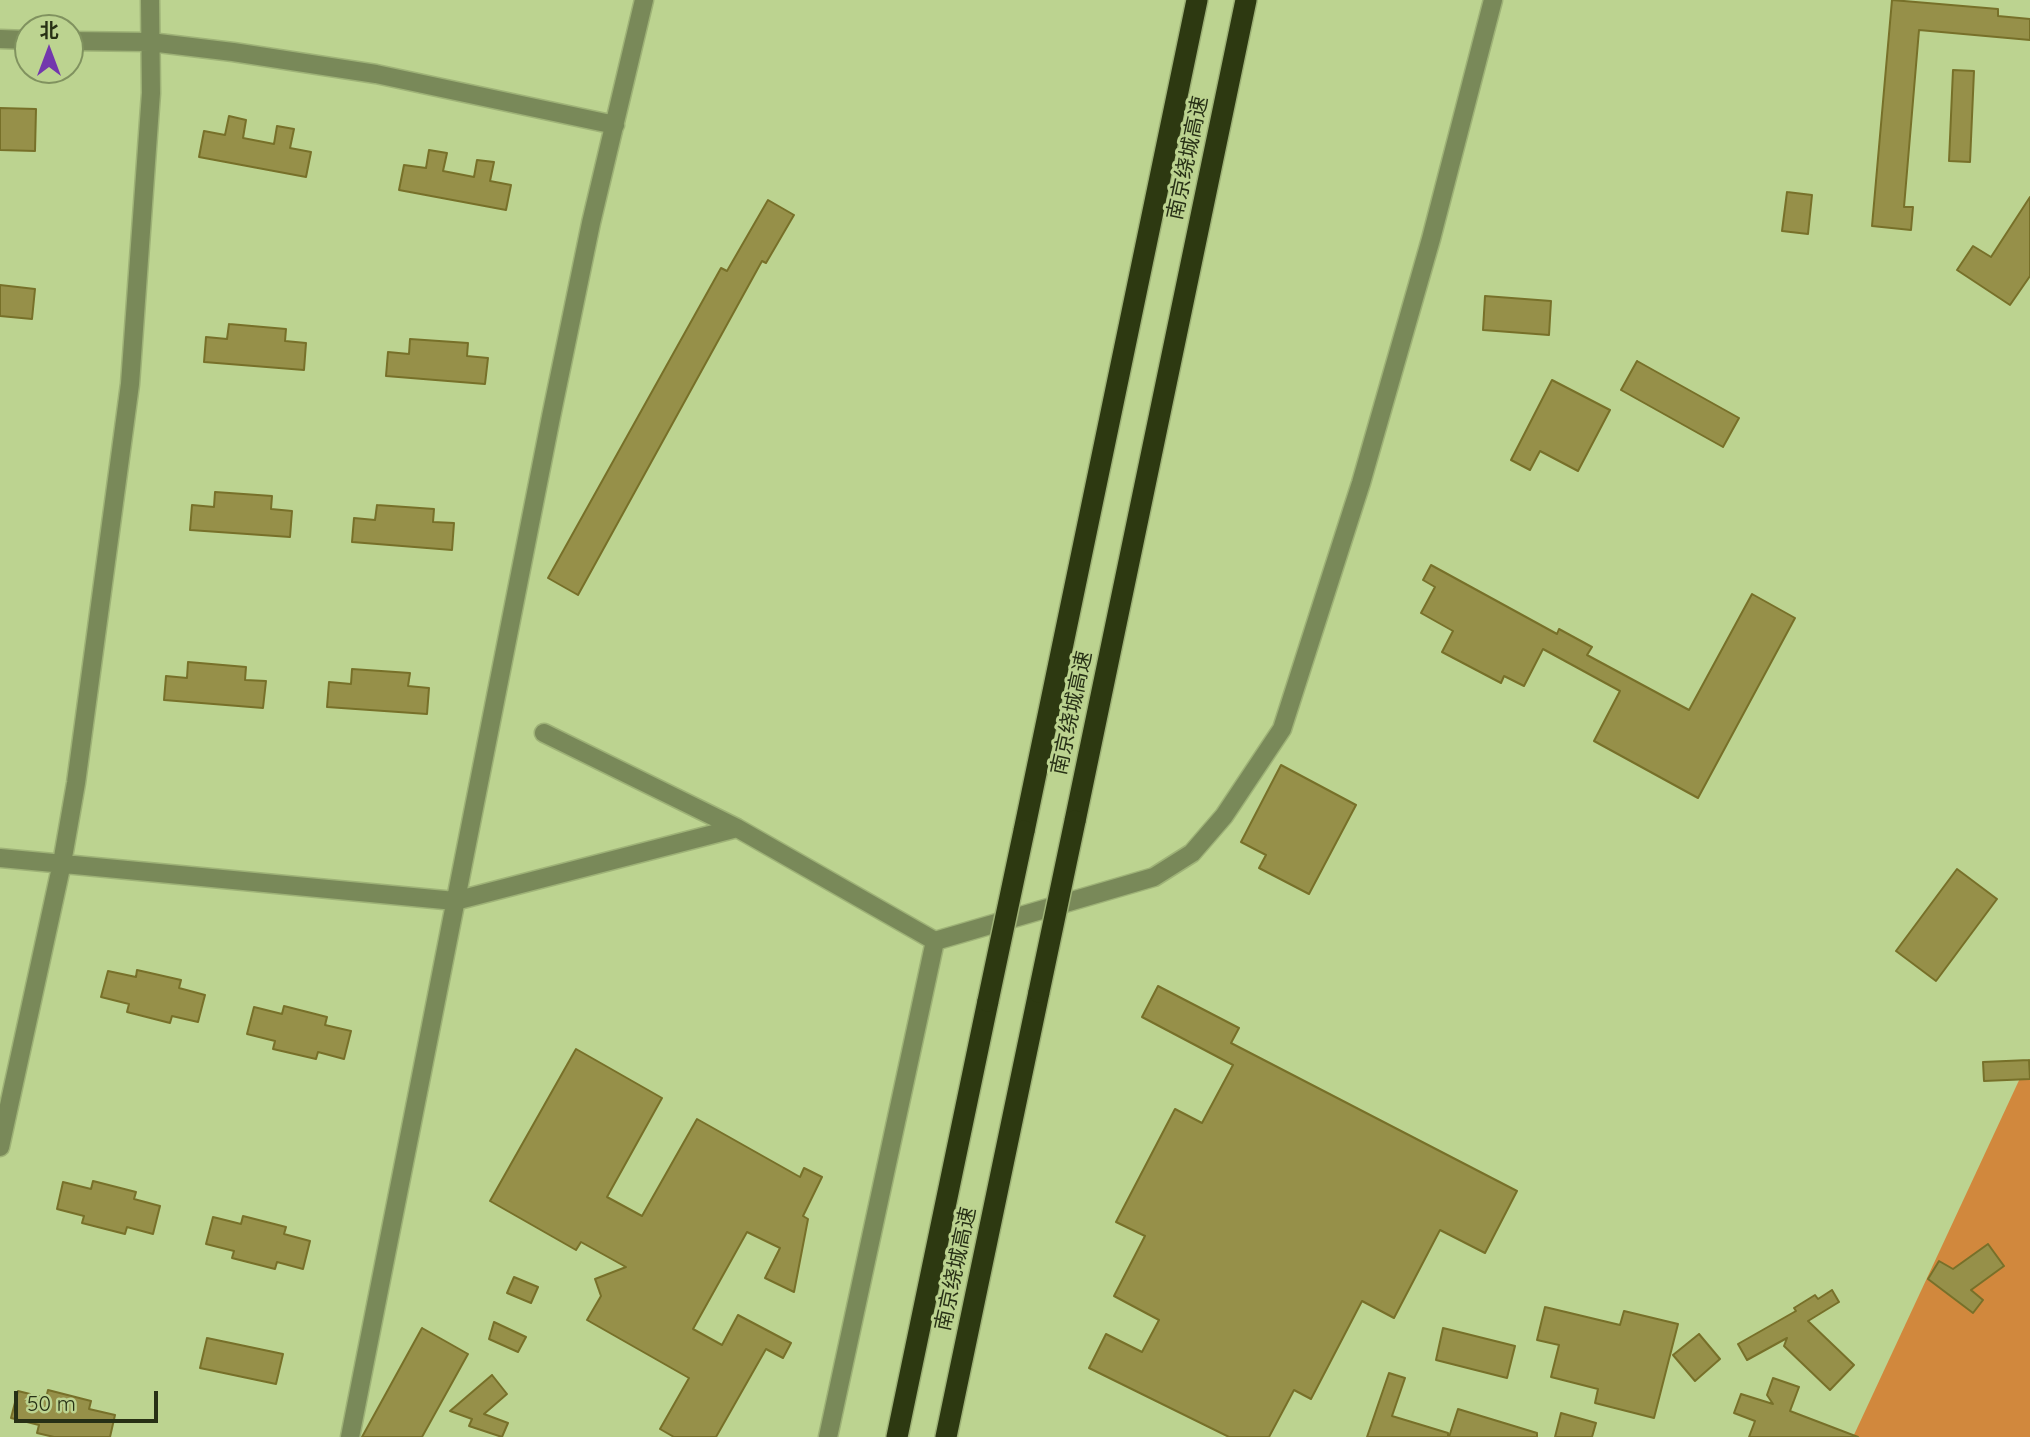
<!DOCTYPE html>
<meta charset="utf-8">
<style>
body{margin:0}
#map{position:relative;width:2030px;height:1437px;overflow:hidden;background:#bcd390;font-family:Quicksand,"Noto Sans SC",sans-serif}
canvas{display:block}
.north{position:absolute;left:14px;top:14px;width:70px;height:70px;box-sizing:border-box;background:#bcd390;border:2px solid #80925f;border-radius:50%;rotate:0deg;font-size:19px;font-weight:700;line-height:28px;text-align:center;color:#273015}
.north::after{content:'';display:block;margin:auto;width:24px;height:32px;background:#7337ad;clip-path:polygon(50% 0,100% 100%,50% 72%,0 100%)}
.scale{position:absolute;left:14px;top:1391px;width:144px;height:32px;box-sizing:border-box;border:4px solid #273015;border-top:0;padding-left:9px;font-size:21px;line-height:24px;white-space:nowrap;color:#273015;-webkit-text-stroke:5px #bcd390;paint-order:stroke}
</style>
<div id="map">
<canvas width="2030" height="1437"></canvas>
<div class="north">北</div>
<div class="scale">50 m</div>
</div>
<script>
const ctx = document.querySelector('canvas').getContext('2d');
ctx.lineJoin = 'round';
function paint(path, color) {
  ctx.fillStyle = color;
  ctx.fill(path, 'evenodd');
}
function shape(rows) {
  const path = new Path2D();
  for (const r of rows) {
    path.moveTo(r[0], r[1]);
    for (let i = 2; i < r.length; i += 2) path.lineTo(r[i], r[i + 1]);
  }
  return path;
}
function trace(path, color, width, dash) {
  ctx.strokeStyle = color;
  ctx.lineWidth = width;
  ctx.lineCap = dash ? 'butt' : 'round';
  ctx.setLineDash(dash || []);
  ctx.stroke(path);
}
function label(font, color, halo, rows, align = 'center') {
  ctx.font = font + ' Quicksand,"Noto Sans SC",sans-serif';
  ctx.lineWidth = 6;
  ctx.setLineDash([]);
  ctx.textBaseline = 'middle';
  ctx.strokeStyle = halo;
  ctx.fillStyle = color;
  for (const [text, x, y, turn = 0] of rows) {
    ctx.save();
    ctx.translate(x, y);
    ctx.rotate((+turn || 0) * Math.PI / 180);
    ctx.textAlign = isNaN(turn) ? turn : align;
    if (halo) ctx.strokeText(text, 0, 0);
    ctx.fillText(text, 0, 0);
    ctx.restore();
  }
}
const forest = shape([
 [2030,1059,2030,1437,1853,1437,2028,1061]
]);
const building = shape([
 [1892,0,1998,9,1998,16,2030,19,2030,40,1919,30,1904,207,1913,207,1911,230,1872,226,1892,0],
 [1953,70,1974,71,1970,162,1949,161,1953,70],
 [0,108,36,109,35,151,0,150,0,108],
 [229,116,246,120,243,138,274,144,277,126,294,129,290,148,311,152,306,177,199,157,204,131,225,135,229,116],
 [429,150,447,153,443,171,474,177,477,160,494,162,490,181,511,185,506,210,399,190,404,165,426,168,429,150],
 [1787,192,1812,195,1808,234,1782,231,1787,192],
 [2030,197,2030,276,2010,305,1957,270,1973,246,1991,257,2030,197],
 [768,200,794,215,766,263,762,261,578,595,548,578,721,268,727,271,768,200],
 [0,285,35,289,32,319,0,316,0,285],
 [1485,296,1551,301,1549,335,1483,330,1485,296],
 [229,324,286,329,285,341,306,343,304,370,204,362,206,337,227,339,229,324],
 [410,339,468,343,467,356,488,358,485,384,386,376,388,352,409,354,410,339],
 [1637,361,1739,418,1723,447,1621,390,1637,361],
 [1552,380,1610,410,1578,471,1540,451,1530,470,1511,460,1552,380],
 [215,492,272,496,271,509,292,511,290,537,190,530,192,505,214,507,215,492],
 [377,505,434,509,433,522,454,523,452,550,352,542,354,518,375,520,377,505],
 [1431,565,1557,634,1559,629,1592,647,1587,655,1689,710,1752,594,1795,618,1698,798,1594,741,1620,691,1543,649,1524,686,1504,676,1501,683,1442,652,1453,631,1421,613,1435,587,1423,580,1431,565],
 [188,662,246,667,245,680,266,681,263,708,164,700,166,676,187,678,188,662],
 [352,669,410,673,408,686,429,688,427,714,327,707,329,682,351,684,352,669],
 [1281,765,1356,805,1309,894,1259,868,1266,855,1241,842,1281,765],
 [1957,869,1997,899,1936,981,1896,951,1957,869],
 [137,970,181,980,179,988,205,995,198,1022,172,1016,170,1023,127,1012,129,1004,101,997,108,971,136,977,137,970],
 [1158,986,1239,1028,1231,1043,1517,1191,1485,1253,1440,1230,1394,1318,1362,1301,1311,1399,1294,1390,1269,1437,1229,1437,1089,1368,1106,1334,1142,1352,1159,1320,1114,1296,1145,1236,1116,1222,1175,1109,1202,1123,1233,1065,1142,1017,1158,986],
 [284,1006,327,1017,325,1025,351,1031,344,1059,318,1052,316,1059,273,1049,275,1041,247,1034,254,1007,282,1014,284,1006],
 [576,1049,662,1098,607,1197,642,1216,697,1119,800,1177,804,1168,822,1177,803,1216,808,1219,794,1292,765,1278,780,1248,747,1232,693,1329,722,1345,738,1315,791,1343,783,1358,766,1349,716,1437,674,1437,660,1429,689,1378,587,1320,601,1296,595,1279,626,1267,581,1242,576,1250,490,1201,576,1049],
 [2029,1060,2030,1079,1984,1081,1983,1062,2029,1060],
 [93,1181,136,1192,134,1199,160,1206,153,1234,127,1227,125,1234,82,1223,84,1216,57,1209,63,1182,91,1189,93,1181],
 [243,1216,286,1227,284,1234,310,1241,303,1269,277,1262,275,1269,232,1258,234,1251,206,1244,213,1217,241,1224,243,1216],
 [1988,1244,2004,1266,1971,1290,1983,1300,1973,1313,1928,1279,1939,1261,1953,1269,1988,1244],
 [514,1277,538,1287,531,1303,507,1293,514,1277],
 [1832,1290,1839,1302,1808,1321,1854,1365,1830,1390,1784,1346,1787,1338,1747,1360,1738,1344,1796,1311,1794,1308,1815,1295,1818,1299,1832,1290],
 [1545,1307,1620,1325,1624,1311,1678,1324,1654,1418,1595,1403,1598,1389,1551,1377,1559,1345,1537,1340,1545,1307],
 [494,1322,526,1337,518,1352,489,1339,494,1322],
 [422,1328,468,1354,422,1437,362,1437,422,1328],
 [1443,1328,1515,1346,1507,1378,1436,1360,1443,1328],
 [1699,1334,1720,1359,1695,1381,1673,1355,1699,1334],
 [207,1338,283,1354,276,1384,200,1368,207,1338],
 [1389,1373,1405,1378,1392,1416,1448,1433,1448,1437,1367,1437,1389,1373],
 [492,1375,507,1394,484,1414,508,1423,502,1437,469,1426,472,1419,450,1411,492,1375],
 [1773,1378,1799,1387,1790,1411,1858,1437,1749,1437,1755,1421,1734,1413,1741,1394,1773,1404,1767,1395,1773,1378],
 [48,1390,91,1401,89,1409,115,1415,110,1437,54,1437,37,1433,39,1425,11,1418,18,1391,46,1398,48,1390],
 [1458,1409,1537,1433,1537,1437,1449,1437,1458,1409],
 [1561,1413,1596,1423,1592,1437,1555,1437,1561,1413]
]);
const minor = shape([
 [0,39,28,40],
 [70,41,150,42,233,52,376,74,615,125],
 [544,733,737,828,935,941,828,1437],
 [0,858,455,901,737,828],
 [935,941,1154,877,1192,853,1224,816,1282,729,1361,483,1431,239,1493,0],
 [0,1147,62,863,76,783,130,384,151,93,150,0],
 [350,1437,551,417,591,223,644,0]
]);
const highway = shape([
 [1075,821,1246,0],
 [1024,831,1197,0],
 [897,1437,988,1001],
 [946,1437,1039,992]
]);
const highwayBridge = shape([
 [1039,992,1075,821],
 [988,1001,1024,831]
]);
const streetNames = [
 ["南京绕城高速",1188,158,-78],
 ["南京绕城高速",1072,713,-78],
 ["南京绕城高速",956,1269,-78]
];
paint(forest, '#d1883d');
paint(building, '#969049');
trace(building, '#777029', 2);
trace(minor, '#9eb277', 21);
trace(highway, '#9eb277', 24);
trace(minor, '#798959', 18);
trace(highway, '#2d3911', 21);
trace(highwayBridge, '#9eb277', 24, []);
trace(highwayBridge, '#2d3911', 21);
label('21px', '#273015', '#bcd390', streetNames);
</script>
